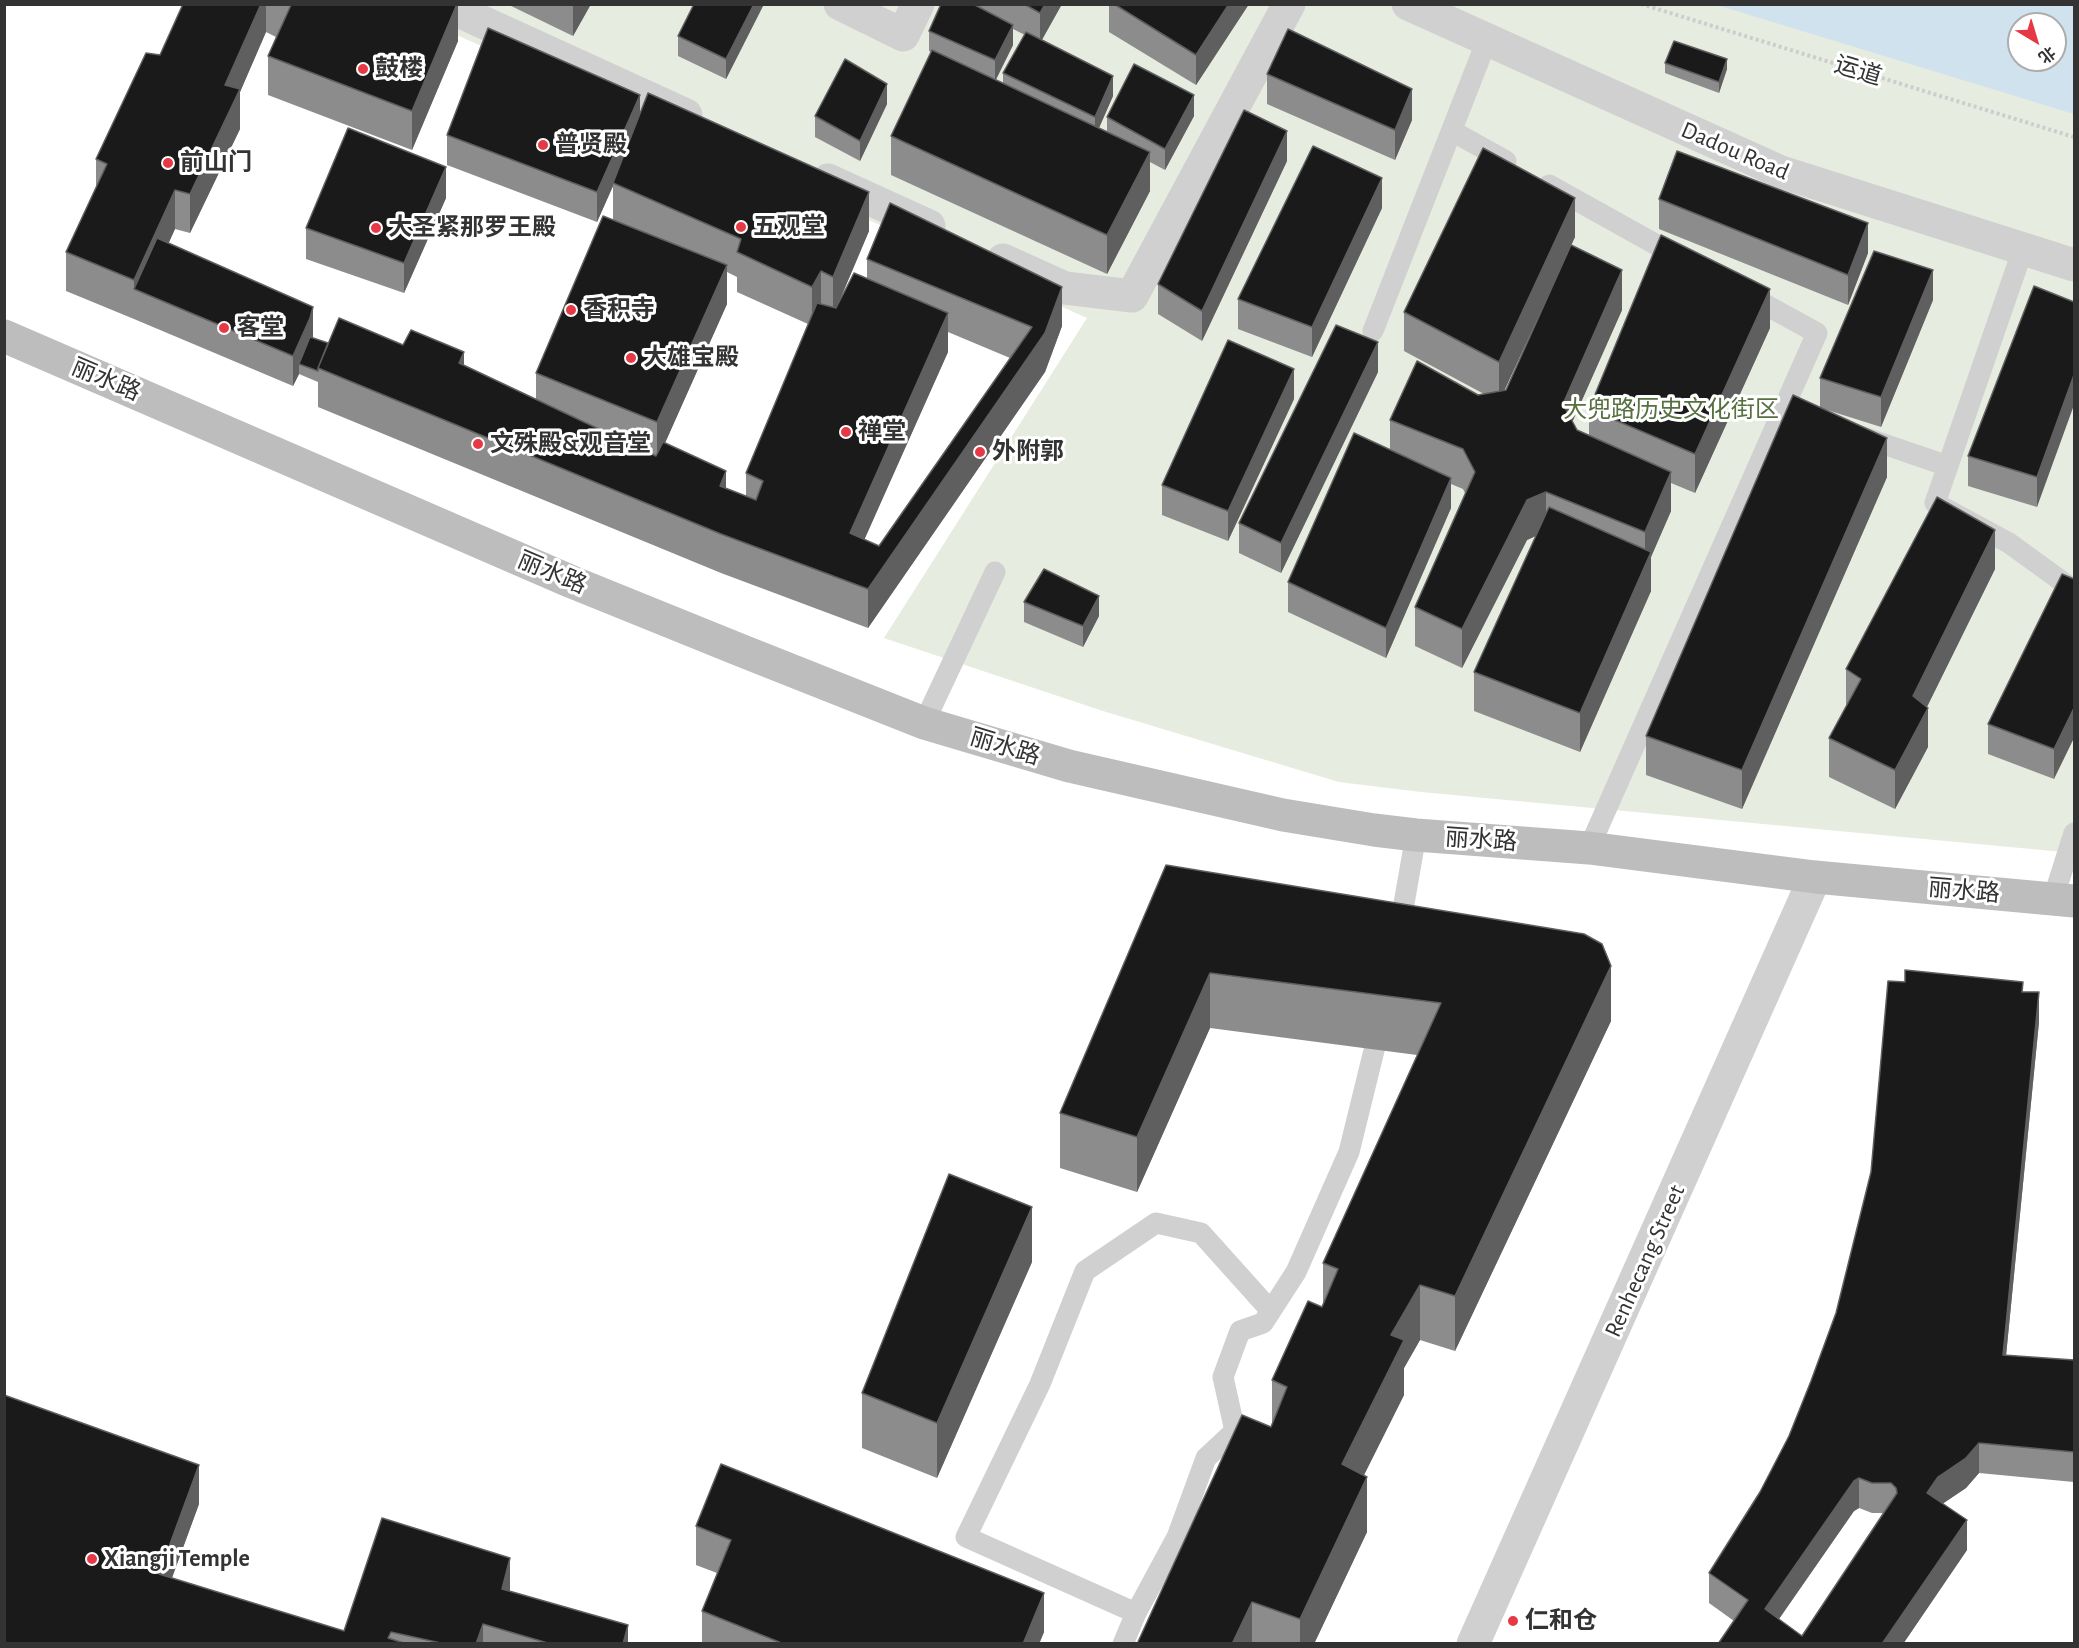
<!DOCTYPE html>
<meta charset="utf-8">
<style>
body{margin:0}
#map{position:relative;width:2079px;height:1648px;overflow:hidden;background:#fff;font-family:"Alegreya Sans","Noto Sans SC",sans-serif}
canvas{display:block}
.frame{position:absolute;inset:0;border:6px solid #333;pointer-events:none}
.north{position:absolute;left:2007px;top:12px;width:60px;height:60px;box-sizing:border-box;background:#fff;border:2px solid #adadad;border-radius:50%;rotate:142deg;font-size:16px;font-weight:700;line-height:24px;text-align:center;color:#333}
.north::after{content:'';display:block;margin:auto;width:21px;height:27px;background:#e63946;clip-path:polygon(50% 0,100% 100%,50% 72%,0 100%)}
</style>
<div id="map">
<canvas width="2079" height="1648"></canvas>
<div class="frame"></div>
<div class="north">北</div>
</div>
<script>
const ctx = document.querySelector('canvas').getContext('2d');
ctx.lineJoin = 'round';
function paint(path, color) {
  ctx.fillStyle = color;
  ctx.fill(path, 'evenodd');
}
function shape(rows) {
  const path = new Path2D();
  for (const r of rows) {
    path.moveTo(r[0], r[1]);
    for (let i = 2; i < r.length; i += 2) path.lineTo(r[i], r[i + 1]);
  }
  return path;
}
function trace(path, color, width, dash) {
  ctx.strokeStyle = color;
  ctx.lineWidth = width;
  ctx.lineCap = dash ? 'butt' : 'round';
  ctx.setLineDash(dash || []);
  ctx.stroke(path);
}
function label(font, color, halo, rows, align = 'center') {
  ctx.font = font + ' "Alegreya Sans","Noto Sans SC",sans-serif';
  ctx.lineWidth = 6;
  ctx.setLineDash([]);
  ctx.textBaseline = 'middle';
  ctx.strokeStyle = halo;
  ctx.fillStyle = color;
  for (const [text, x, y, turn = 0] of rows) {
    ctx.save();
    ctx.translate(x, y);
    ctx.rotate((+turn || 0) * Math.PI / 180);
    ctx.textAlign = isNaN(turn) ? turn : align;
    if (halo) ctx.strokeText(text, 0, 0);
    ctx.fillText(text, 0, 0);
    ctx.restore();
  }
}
const green = shape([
 [390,5,1776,5,2074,96,2074,853,1421,792,1339,782,1103,711,884,638,1087,318]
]);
const water = shape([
 [1717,5,2074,5,2074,114],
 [2019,24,2055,24,2055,60,2019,60]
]);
const path = shape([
 [1641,4,2074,137]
]);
const lane = shape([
 [1452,131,1506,161],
 [1549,185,1682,259],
 [2023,249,1935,503,2009,543,2074,590],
 [1373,331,1487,40],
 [1860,436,1948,466],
 [924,723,995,572],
 [1589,848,1817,333,1746,294],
 [2053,899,2074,833],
 [1399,932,1416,835],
 [1136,1613,966,1537,1040,1384,1085,1271,1156,1223,1201,1233,1271,1311],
 [1123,1644,1136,1613,1177,1537,1206,1458,1235,1431,1223,1377,1240,1331,1263,1323,1296,1272,1349,1152,1381,1022]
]);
const street = shape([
 [443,4,686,115],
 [840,4,903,35,918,4],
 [1408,4,1781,172,2074,265],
 [828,180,929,226],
 [1003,260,1065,288,1132,296,1289,4],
 [1473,1644,1815,877]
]);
const secondary = shape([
 [4,336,572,582,740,650,924,723,1069,766,1283,815,1374,830,1416,835,1589,848,1815,877,2074,901]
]);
const wall = shape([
 [183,4,458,4,458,41,412,150,268,95,268,56,276,37,266,32,240,92,240,129,190,233,175,229,168,243,313,338,328,343,403,345,464,365,536,399,536,373,613,220,613,186,597,222,447,165,447,135,640,115,869,231,838,304,867,278,867,259,1062,326,1045,372,868,628,721,573,318,407,318,382,299,374,293,386,134,319,66,291,66,252,96,188,96,159,160,55],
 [727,272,737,277,737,292,808,324,746,473,746,496,726,488,665,443,727,304],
 [948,332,1010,358,879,546,864,539,948,352],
 [507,4,591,4,573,36],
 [764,4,726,79,678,56,678,36],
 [941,4,1062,4,1042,40,1113,96,1099,128,1107,131,1107,117,1194,116,1165,170,1150,162,1150,191,1107,274,891,175,891,136,931,52,929,51,929,31],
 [1013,29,1025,35,1003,73,1003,83,996,80,1013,45],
 [1109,4,1249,4,1196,85,1109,32],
 [1665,63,1727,69,1719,93,1665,73],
 [1267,74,1412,120,1395,160,1267,104],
 [887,104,860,161,815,137,815,116],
 [1287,161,1202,341,1158,314,1158,284],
 [446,198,404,293,306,259,306,228],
 [1659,199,1868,253,1848,305,1659,229],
 [1382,208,1312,357,1238,329,1238,299],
 [1575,237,1571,245,1622,310,1572,422,1577,430,1589,435,1589,409,1770,328,1695,493,1671,483,1671,511,1651,557,1651,591,1580,752,1474,711,1474,672,1536,536,1527,540,1462,668,1415,646,1415,607,1465,493,1463,489,1451,484,1451,508,1386,658,1288,612,1288,582,1390,450,1390,420,1484,394,1404,351,1404,312],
 [1556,278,1506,390,1504,391],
 [1933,300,1881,427,1824,409,1887,477,1742,809,1646,775,1646,736,1820,407,1820,378],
 [2074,302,2037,507,1968,486,1968,456],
 [1378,372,1281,573,1239,553,1239,523],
 [1294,399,1228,541,1162,515,1162,485],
 [1995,569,1927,707,1928,747,1895,809,1829,777,1829,738,1846,706,1846,669],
 [2074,579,2054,779,1988,754,1988,724],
 [1024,602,1099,616,1083,647,1024,622],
 [1166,865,1611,1021,1455,1351,1420,1340,1404,1368,1404,1395,1364,1475,1367,1532,1314,1644,1137,1644,1271,1427,1272,1423,1272,1380,1322,1307,1323,1304,1323,1263,1417,1055,1210,1028,1137,1192,1060,1168,1060,1113],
 [1905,970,2023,992,2039,1022,2006,1356,2074,1360,2074,1482,1979,1473,1966,1488,1943,1503,1967,1550,1903,1644,1718,1644,1734,1621,1709,1603,1709,1573,1760,1492,1789,1436,1811,1381,1836,1313,1871,1172,1905,982],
 [1859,1508,1872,1513,1883,1513,1802,1636,1779,1619,1854,1511],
 [1032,1262,937,1478,862,1448,862,1393],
 [199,1504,172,1578,344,1631,510,1591,628,1644,4,1644],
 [696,1526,1044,1632,1039,1644,702,1644,702,1611,717,1573,696,1565]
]);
const shadedWall = shape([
 [261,4,266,4,266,32,240,92,240,129,190,233,190,194,225,85],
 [457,4,458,4,458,41,412,150,412,111],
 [574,4,591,4,573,36,573,6],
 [754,4,764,4,726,79,726,59],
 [1045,4,1062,4,1040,43,1040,13],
 [1229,4,1249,4,1196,85,1196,55],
 [1013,25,1013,45,995,81,995,60],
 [1727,59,1727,69,1719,93,1719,82],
 [1113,76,1113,96,1095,137,1095,117],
 [887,84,887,104,860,161,860,141],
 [1412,89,1412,120,1395,160,1395,130],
 [640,95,640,125,613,183,613,186,597,222,597,192],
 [1194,95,1194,116,1165,170,1165,149],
 [1287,131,1287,161,1202,341,1202,311],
 [1150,152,1150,191,1107,274,1107,235],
 [446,167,446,198,404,293,404,263],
 [1382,178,1382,208,1312,357,1312,327],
 [175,190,175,229,146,294,134,289,134,280],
 [869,192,869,231,833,316,833,277],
 [1575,198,1575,237,1499,402,1499,362],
 [1868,223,1868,253,1848,305,1848,275],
 [727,265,727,304,657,461,657,422],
 [1622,270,1622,310,1563,443,1563,404],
 [1933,270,1933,300,1881,427,1881,397],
 [821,271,821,311,812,326,812,287],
 [1062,287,1062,326,1045,372,868,628,868,589],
 [1770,289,1770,328,1695,493,1695,454],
 [313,307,313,337,310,348,299,364,299,374,293,386,293,356],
 [948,313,948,352,850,572,850,533],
 [1378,342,1378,372,1281,573,1281,543],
 [464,352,464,391,459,363],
 [1294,369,1294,399,1228,541,1228,511],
 [2074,375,2074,405,2037,507,2037,477],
 [1887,438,1887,477,1742,809,1742,770],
 [726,471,726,510,720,486],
 [1671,472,1671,511,1651,557,1651,591,1580,752,1580,713,1645,566,1645,532],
 [1451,478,1451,508,1386,658,1386,628],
 [1546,492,1546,531,1527,540,1462,668,1462,629,1527,500],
 [1995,530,1995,569,1913,735,1913,696],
 [1099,596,1099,616,1083,647,1083,626],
 [1928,708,1928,747,1895,809,1895,770],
 [2074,708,2074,738,2054,779,2054,749],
 [1611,966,1611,1021,1455,1351,1455,1296],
 [1210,973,1210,1028,1137,1192,1137,1137],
 [2039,992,2039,1022,2003,1386,2003,1355],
 [1032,1207,1032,1262,937,1478,937,1423],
 [1420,1285,1420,1340,1404,1368,1404,1395,1342,1519,1342,1464,1391,1335],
 [1979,1443,1979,1473,1966,1488,1938,1507,1927,1493,1938,1477],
 [199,1465,199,1504,159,1613,159,1574],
 [1367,1477,1367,1532,1314,1644,1300,1644,1300,1619],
 [1859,1478,1859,1508,1854,1511,1765,1639,1765,1609,1854,1481],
 [1967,1520,1967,1550,1903,1644,1882,1644],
 [510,1558,510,1597,502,1589],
 [1044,1593,1044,1632,1039,1644,1023,1644],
 [1252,1602,1252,1644,1232,1644],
 [483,1624,483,1644,476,1644],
 [628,1625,628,1644,623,1644]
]);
const building = shape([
 [183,4,261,4,225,85,240,89,190,194,175,190,134,280,66,252,107,164,96,159,146,53,160,55,183,4],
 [694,4,754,4,726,59,678,36,694,4],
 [941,4,973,4,1013,25,995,60,929,31,941,4],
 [1024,4,1045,4,1040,13,1024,4],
 [1114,4,1229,4,1196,55,1114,4],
 [291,5,291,4,457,4,412,111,268,56,291,5],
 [488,28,640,95,597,192,447,135,488,28],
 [1288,29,1412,89,1395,130,1267,74,1288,29],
 [1026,32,1113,76,1095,117,1003,73,1026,32],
 [1674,41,1727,59,1719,82,1665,63,1674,41],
 [932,50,1150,152,1107,235,891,136,932,50],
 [845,59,887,84,860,141,815,116,845,59],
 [1134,64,1194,95,1165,149,1107,117,1134,64],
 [648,93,869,192,833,277,821,271,812,287,737,252,741,239,613,183,648,93],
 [1244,110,1287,131,1202,311,1158,284,1244,110],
 [348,128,446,167,404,263,306,228,348,128],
 [1313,146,1382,178,1312,327,1238,299,1313,146],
 [1483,148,1575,198,1499,362,1404,312,1483,148],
 [1677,151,1868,223,1848,275,1659,199,1677,151],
 [890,203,1062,287,1045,333,868,589,721,534,318,368,339,318,403,345,411,330,464,352,459,363,656,456,663,442,726,471,720,486,756,500,763,481,746,473,817,303,836,308,854,273,948,313,850,533,879,546,1032,327,867,259,890,203],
 [603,216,727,265,657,422,536,373,603,216],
 [1661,235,1770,289,1695,454,1589,409,1661,235],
 [157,238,313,307,310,318,293,356,134,289,157,238],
 [1571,245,1622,270,1563,404,1577,430,1671,472,1645,532,1546,492,1527,500,1462,629,1415,607,1475,472,1463,449,1390,420,1417,361,1478,395,1506,390,1571,245],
 [1874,251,1933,270,1881,397,1820,378,1874,251],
 [2034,286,2074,302,2074,375,2037,477,1968,456,2034,286],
 [1336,325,1378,342,1281,543,1239,523,1336,325],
 [310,337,328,343,318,368,318,371,299,364,310,337],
 [1228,340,1294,369,1228,511,1162,485,1228,340],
 [1793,395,1887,438,1742,770,1646,736,1793,395],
 [1354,433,1451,478,1386,628,1288,582,1354,433],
 [1937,497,1995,530,1913,696,1928,708,1895,770,1829,738,1861,679,1846,669,1937,497],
 [1549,507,1651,552,1580,713,1474,672,1549,507],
 [1044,569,1099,596,1083,626,1024,602,1044,569],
 [2062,574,2074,579,2074,708,2054,749,1988,724,2062,574],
 [1166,865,1584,934,1602,944,1611,966,1455,1296,1420,1285,1391,1335,1404,1340,1342,1464,1367,1477,1300,1619,1252,1602,1232,1644,1137,1644,1242,1415,1271,1427,1287,1387,1272,1380,1308,1301,1322,1307,1338,1269,1323,1263,1441,1003,1210,973,1137,1137,1060,1113,1166,865],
 [1905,970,2023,982,2022,992,2039,992,2003,1355,2074,1360,2074,1452,1979,1443,1966,1458,1938,1477,1927,1493,1967,1520,1882,1644,1718,1644,1748,1600,1709,1573,1760,1492,1789,1436,1811,1381,1836,1313,1871,1172,1888,981,1905,982,1905,970],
 [1859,1478,1872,1483,1891,1483,1896,1488,1897,1493,1802,1636,1765,1609,1854,1481,1859,1478],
 [949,1174,1032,1207,937,1423,862,1393,949,1174],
 [4,1395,199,1465,159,1574,344,1631,382,1518,510,1558,502,1589,628,1625,623,1644,551,1644,483,1624,476,1644,445,1644,391,1632,388,1638,407,1644,4,1644,4,1395],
 [721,1464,1044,1593,1023,1644,784,1644,702,1611,731,1540,696,1526,721,1464]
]);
const markers = [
 [363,69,6,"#e63946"],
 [543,145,6,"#e63946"],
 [168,163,6,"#e63946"],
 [741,227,6,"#e63946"],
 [376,228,6,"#e63946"],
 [571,310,6,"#e63946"],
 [224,328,6,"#e63946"],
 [631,358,6,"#e63946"],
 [846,432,6,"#e63946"],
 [478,444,6,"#e63946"],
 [980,452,6,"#e63946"],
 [92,1559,6,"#e63946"],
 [1513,1621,6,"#e63946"]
];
const poiNames = [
 ["鼓楼",375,69],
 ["普贤殿",555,145],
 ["前山门",180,163],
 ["五观堂",753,227],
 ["大圣紧那罗王殿",388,228],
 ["香积寺",583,310],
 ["客堂",236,328],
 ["大雄宝殿",643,358],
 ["禅堂",858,432],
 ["文殊殿&观音堂",490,444],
 ["外附郭",992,452],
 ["Xiangji Temple",104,1559],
 ["仁和仓",1525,1621]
];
const streetNames = [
 ["运道",1858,71,17],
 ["Dadou Road",1735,151,23],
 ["丽水路",106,380,23],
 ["丽水路",552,573,23],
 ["丽水路",1005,747,17],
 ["丽水路",1481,840,4],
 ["丽水路",1964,891,5],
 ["Renhecang Street",1645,1261,-66]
];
const parkNames = [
 ["大兜路历史文化街区",1671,410]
];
paint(green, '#e6ecdf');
paint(water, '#cfe2ee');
trace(path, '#cdcdcd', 4, [3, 3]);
trace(lane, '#d0d0d0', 21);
trace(street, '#d0d0d0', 33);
trace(secondary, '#bdbdbd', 33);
paint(wall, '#8c8c8c');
paint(shadedWall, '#5f5f5f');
paint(building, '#1a1a1a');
trace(building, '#5f5f5f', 1.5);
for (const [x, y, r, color] of markers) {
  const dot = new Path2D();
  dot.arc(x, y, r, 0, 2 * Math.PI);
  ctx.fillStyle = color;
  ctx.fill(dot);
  trace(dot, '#fff', 2);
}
label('bold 24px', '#333', '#fff', poiNames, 'left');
label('24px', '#333', '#fff', streetNames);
label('24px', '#56703f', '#fff', parkNames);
</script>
